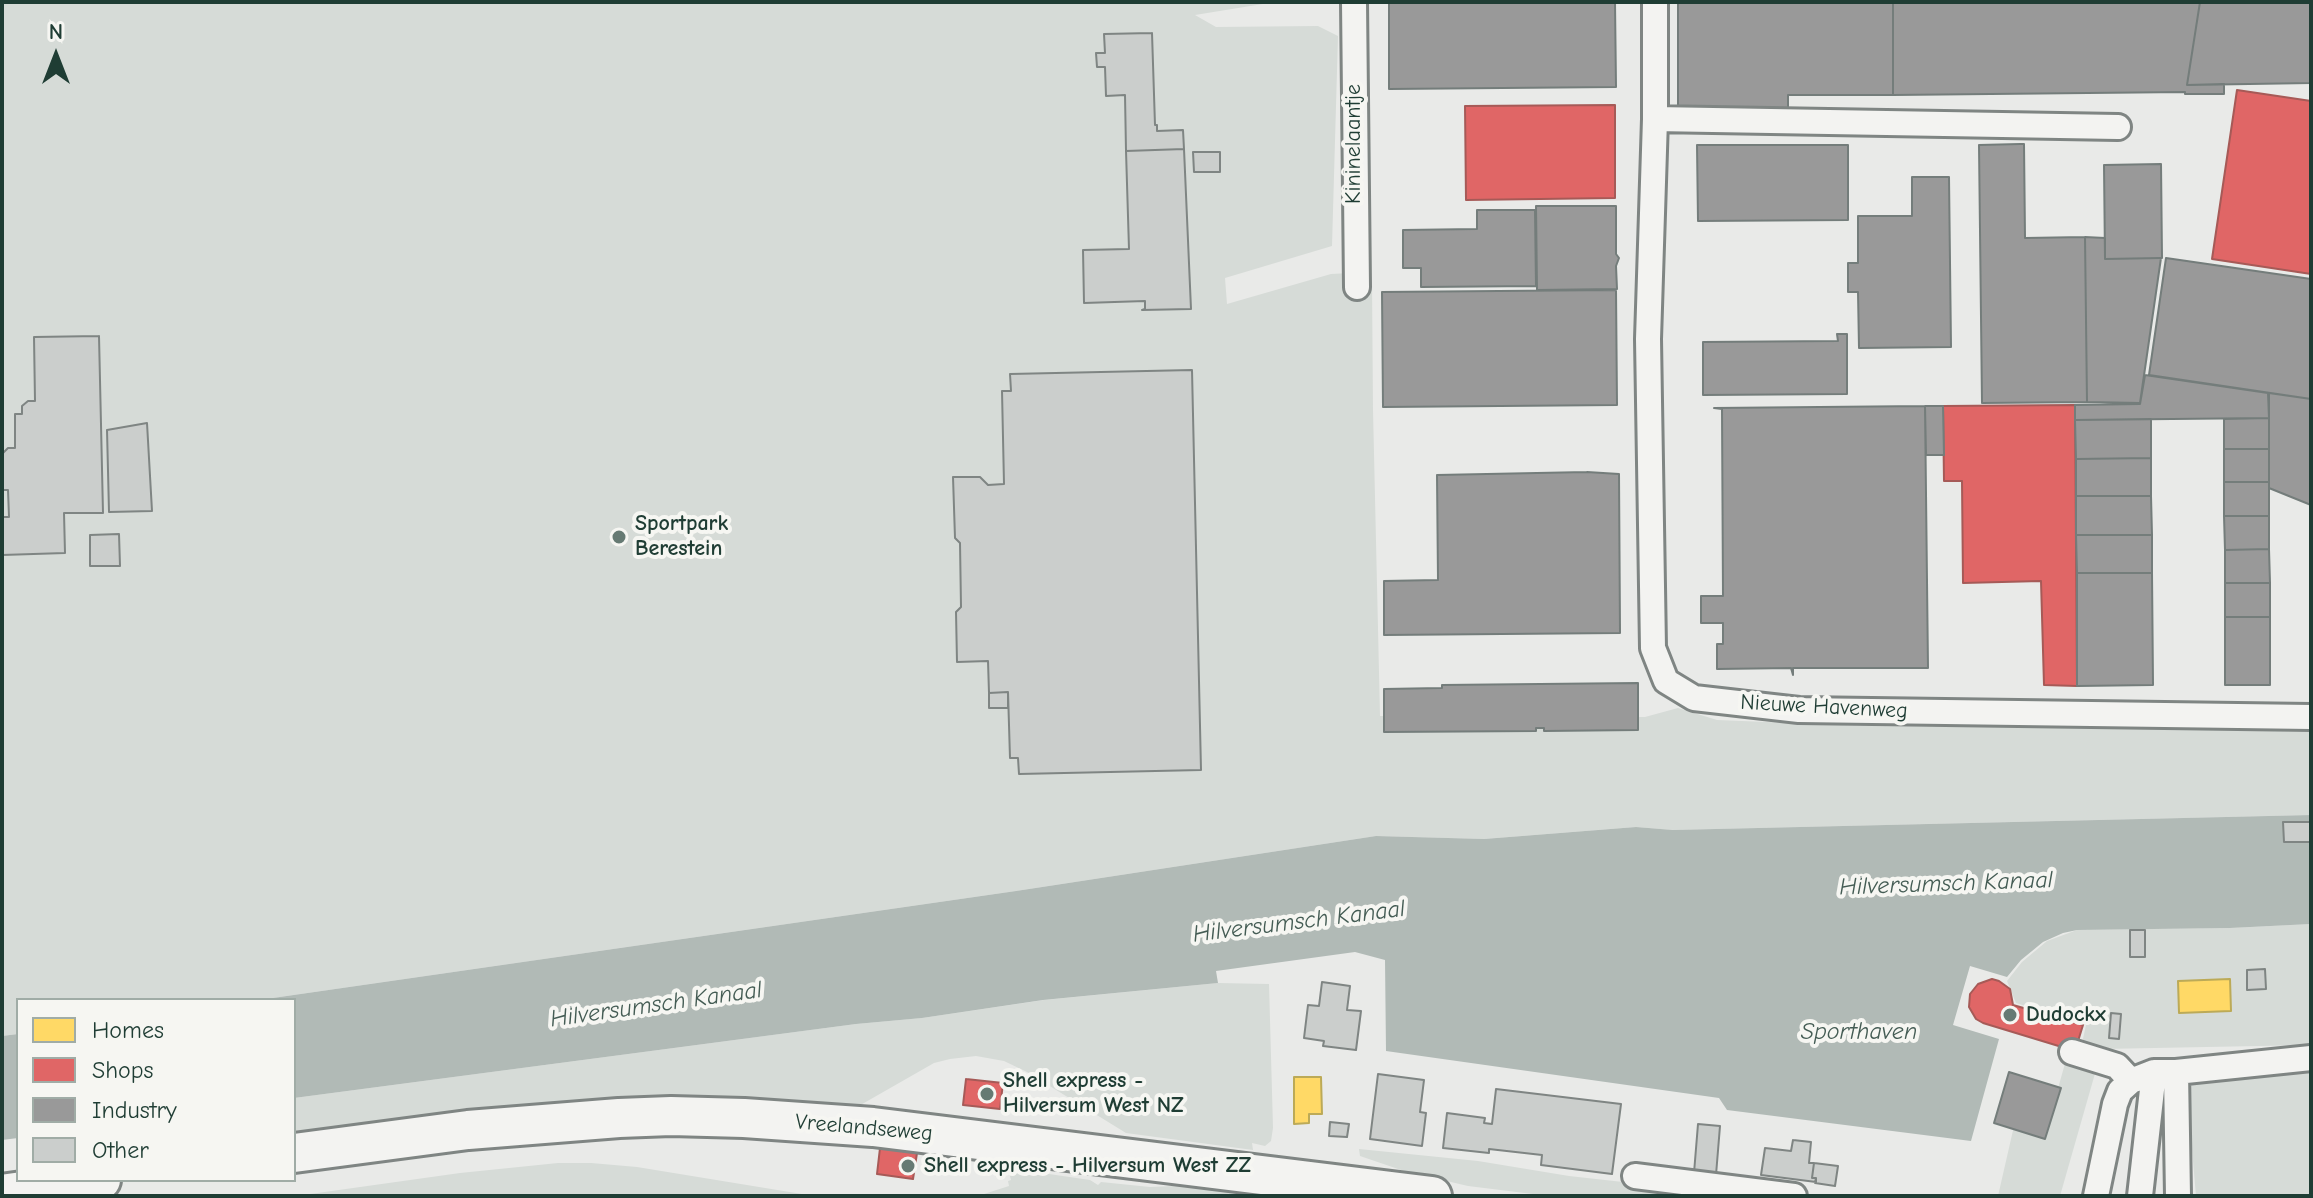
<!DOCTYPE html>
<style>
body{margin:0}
#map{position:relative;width:2313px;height:1198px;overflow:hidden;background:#e9eae8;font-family:"Comic Neue",sans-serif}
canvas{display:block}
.frame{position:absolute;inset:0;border:4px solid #1f3d34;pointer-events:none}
.legend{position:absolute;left:16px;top:998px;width:280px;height:184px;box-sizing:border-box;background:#f6f6f2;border:2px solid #a0aca6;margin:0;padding:10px 14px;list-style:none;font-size:24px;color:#1f3d34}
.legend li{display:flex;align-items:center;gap:16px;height:40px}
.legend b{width:40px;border:2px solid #a0aca6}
.north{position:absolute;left:16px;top:16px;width:80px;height:80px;-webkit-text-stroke:6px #f6f6f2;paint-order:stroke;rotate:0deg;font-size:22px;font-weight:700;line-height:32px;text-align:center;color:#1f3d34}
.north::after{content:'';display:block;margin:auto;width:28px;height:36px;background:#1f3d34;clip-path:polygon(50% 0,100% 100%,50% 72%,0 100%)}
</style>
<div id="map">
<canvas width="2313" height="1198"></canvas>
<div class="frame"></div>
<ul class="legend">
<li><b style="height:22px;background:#ffd966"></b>Homes</li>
<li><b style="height:22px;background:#e06666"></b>Shops</li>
<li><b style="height:22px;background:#999"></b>Industry</li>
<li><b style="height:22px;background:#cbcecc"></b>Other</li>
</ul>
<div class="north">N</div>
</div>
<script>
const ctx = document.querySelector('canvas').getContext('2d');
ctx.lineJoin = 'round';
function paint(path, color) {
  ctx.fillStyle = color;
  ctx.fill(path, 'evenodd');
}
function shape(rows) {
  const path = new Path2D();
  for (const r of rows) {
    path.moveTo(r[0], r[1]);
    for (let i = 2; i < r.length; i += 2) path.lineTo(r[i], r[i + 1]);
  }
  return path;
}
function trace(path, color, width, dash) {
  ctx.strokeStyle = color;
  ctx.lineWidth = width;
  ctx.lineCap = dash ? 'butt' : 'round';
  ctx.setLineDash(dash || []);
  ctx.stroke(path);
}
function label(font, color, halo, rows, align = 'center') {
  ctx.font = font + ' "Comic Neue",sans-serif';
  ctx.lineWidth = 8;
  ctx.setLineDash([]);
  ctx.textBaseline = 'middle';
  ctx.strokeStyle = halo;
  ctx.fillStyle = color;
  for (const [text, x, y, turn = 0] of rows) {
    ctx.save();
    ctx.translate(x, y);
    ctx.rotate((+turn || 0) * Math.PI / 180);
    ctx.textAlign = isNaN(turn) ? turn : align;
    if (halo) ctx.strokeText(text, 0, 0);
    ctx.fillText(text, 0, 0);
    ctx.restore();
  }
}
const green = shape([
 [2,2,1275,2,1195,15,1216,27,1318,26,1338,36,1332,246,1225,278,1227,304,1331,274,1369,272,1372,283,1373,410,1380,716,1645,717,1678,708,1717,720,1867,726,2159,728,2311,732,2311,815,1673,830,1636,827,1484,839,1376,836,1016,891,259,1000,18,1000,18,1034,2,1036],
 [2311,924,2311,1045,2102,1049,2060,1196,1998,1196,2014,1126,2045,1134,2070,1046,2081,1048,2086,1025,2016,1003,2007,981,2022,962,2047,941,2077,930,2230,928],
 [1218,983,1269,984,1273,1128,1271,1141,1265,1146,1252,1143,1253,1150,1126,1133,1027,1072,1004,1061,976,1056,950,1059,934,1063,843,1115,294,1139,294,1098,856,1024,922,1018,1044,1000],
 [2311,1071,2311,1196,2196,1196,2186,1080,2203,1081],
 [1359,1149,1478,1161,1569,1176,1749,1196,1549,1196,1468,1186,1404,1171,1360,1156],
 [558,1163,591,1163,637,1167,814,1196,296,1196,460,1173],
 [1008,1168,1090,1180,1098,1185,1101,1182,1150,1187,1221,1184,1322,1196,984,1196,984,1194,1009,1186,1008,1181,1011,1180]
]);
const water = shape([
 [2311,815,2311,924,2230,928,2077,930,2063,933,2043,942,2021,960,2007,977,1970,966,1953,1025,1999,1039,1971,1141,1727,1110,1719,1098,1386,1051,1385,960,1355,952,1216,971,1218,983,1043,1000,922,1018,856,1024,294,1098,294,1000,259,1000,1016,891,1376,836,1484,839,1636,827,1673,830],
 [18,1034,18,1138,2,1140,2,1036]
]);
const homes = shape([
 [2230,979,2231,1011,2179,1013,2178,981,2230,979],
 [1294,1077,1321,1077,1322,1114,1309,1114,1309,1123,1294,1124,1294,1077]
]);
const shops = shape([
 [2237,90,2311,101,2311,274,2212,259,2237,90],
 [1615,105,1615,198,1466,200,1465,106,1615,105],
 [2075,405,2077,686,2044,685,2041,581,1963,583,1962,481,1944,481,1943,406,2075,405],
 [1992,979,1999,981,2010,989,2013,1005,2083,1025,2075,1051,1983,1023,1976,1019,1969,1007,1970,994,1978,984,1992,979],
 [966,1079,1003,1083,1000,1109,963,1105,966,1079],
 [880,1148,917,1153,913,1179,877,1174,880,1148]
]);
const industry = shape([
 [1389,2,1615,2,1616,87,1389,89,1389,2],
 [1678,2,1893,2,1893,95,1788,95,1788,115,1689,115,1678,105,1678,2],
 [1893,2,2200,2,2187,85,2224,84,2224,94,2185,94,2185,92,1893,95,1893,2],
 [2200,2,2311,2,2311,83,2187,85,2200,2],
 [2020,144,2024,144,2025,238,2085,237,2087,402,1982,403,1979,145,2020,144],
 [1697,145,1848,145,1848,220,1698,221,1697,145],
 [2161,164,2162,258,2105,259,2104,165,2161,164],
 [1912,177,1949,177,1951,347,1859,348,1858,292,1848,292,1848,263,1858,263,1858,216,1912,216,1912,177],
 [1536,206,1616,206,1616,254,1619,258,1616,266,1617,289,1537,290,1536,206],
 [1477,210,1535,210,1536,286,1421,287,1421,268,1403,268,1403,230,1477,229,1477,210],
 [2085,237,2105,238,2105,259,2161,258,2140,403,2087,402,2085,237],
 [2166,258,2311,279,2311,399,2149,375,2166,258],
 [1616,290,1617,405,1383,407,1382,292,1616,290],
 [1837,334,1847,334,1847,394,1703,395,1703,342,1838,341,1837,334],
 [2145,375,2268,393,2269,418,2075,420,2075,405,2140,404,2145,375],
 [2269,393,2311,399,2311,505,2269,488,2269,393],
 [1925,406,1928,668,1793,668,1793,675,1791,668,1717,669,1717,644,1723,644,1723,623,1701,623,1701,596,1723,596,1722,409,1714,408,1925,406],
 [1925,406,1943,406,1944,455,1926,455,1925,406],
 [2269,418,2269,449,2224,449,2224,419,2269,418],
 [2151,419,2151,458,2076,459,2075,420,2151,419],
 [2224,449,2269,449,2269,482,2224,482,2224,449],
 [2151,458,2151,496,2076,496,2076,459,2151,458],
 [1587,472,1619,474,1620,633,1384,635,1384,581,1438,580,1437,475,1587,472],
 [2224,482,2269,482,2269,516,2224,516,2224,482],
 [2076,496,2151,496,2152,535,2076,535,2076,496],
 [2224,516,2269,516,2269,549,2225,550,2224,516],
 [2076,535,2152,535,2152,573,2077,573,2076,535],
 [2269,549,2270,583,2225,583,2225,550,2269,549],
 [2077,573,2152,573,2153,685,2077,686,2077,573],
 [2225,583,2270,583,2270,617,2225,617,2225,583],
 [2225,617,2270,617,2270,685,2225,685,2225,617],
 [1638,683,1638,730,1544,731,1544,728,1536,728,1536,731,1384,732,1384,689,1442,688,1442,685,1638,683],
 [2009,1072,2061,1088,2045,1139,1994,1123,2009,1072]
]);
const building = shape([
 [1152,33,1155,125,1157,125,1157,131,1183,130,1184,149,1126,151,1125,95,1106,96,1105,67,1097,67,1096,53,1105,53,1104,34,1152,33],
 [1184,149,1191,309,1142,310,1145,309,1145,301,1084,303,1083,250,1129,249,1126,151,1184,149],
 [1193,152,1220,152,1220,172,1194,172,1193,152],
 [99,336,103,513,64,513,65,553,2,555,2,517,9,517,8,490,2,490,2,454,8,448,15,448,15,414,22,414,22,406,28,401,35,401,34,337,99,336],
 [1192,370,1201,770,1019,774,1018,758,1010,758,1008,692,989,693,988,661,957,662,956,612,961,607,960,543,955,538,953,477,980,477,988,485,1004,484,1002,391,1011,391,1010,374,1192,370],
 [147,423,152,511,109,512,107,430,147,423],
 [119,534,120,566,90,566,90,535,119,534],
 [1008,692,1008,708,989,708,989,693,1008,692],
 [2283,822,2311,822,2311,842,2284,842,2283,822],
 [2130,930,2145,930,2145,957,2130,957,2130,930],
 [2265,969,2266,989,2247,990,2247,970,2265,969],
 [1322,982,1350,986,1347,1010,1361,1011,1356,1050,1323,1046,1324,1041,1304,1038,1308,1005,1319,1006,1322,982],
 [2111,1013,2121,1014,2119,1039,2109,1038,2111,1013],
 [1378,1074,1424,1080,1420,1112,1426,1113,1422,1146,1370,1139,1378,1074],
 [1496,1089,1621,1104,1612,1174,1541,1165,1542,1155,1489,1149,1489,1153,1443,1148,1447,1113,1485,1118,1484,1123,1492,1124,1496,1089],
 [1330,1122,1349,1124,1347,1137,1329,1136,1330,1122],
 [1698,1124,1720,1126,1716,1175,1694,1173,1698,1124],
 [1793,1140,1811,1142,1809,1163,1814,1163,1812,1178,1816,1178,1816,1182,1761,1175,1765,1148,1791,1151,1793,1140],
 [1814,1163,1838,1166,1835,1186,1815,1183,1816,1178,1812,1178,1814,1163]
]);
const minor = shape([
 [1354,2,1357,287],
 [1655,2,1655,119,1648,339,1653,648,1666,681,1694,698,1799,710,2311,717],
 [1655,119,2118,127],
 [2072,1052,2117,1066,2131,1081],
 [2176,1072,2178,1196],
 [1635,1176,1794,1196],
 [2096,1196,2115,1104,2120,1091,2131,1081,2154,1072,2176,1072,2311,1058],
 [2140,1196,2154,1072]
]);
const primary = shape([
 [294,1153,468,1130,619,1118,671,1116,744,1118,873,1127,1432,1196],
 [2,1194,101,1180]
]);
const markers = [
 [619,537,8,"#667a73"],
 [2010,1015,8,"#667a73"],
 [987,1094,8,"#667a73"],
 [908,1166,8,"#667a73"]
];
const streetNames = [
 ["Kininelaantje",1354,144,-90],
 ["Nieuwe Havenweg",1824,707,3],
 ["Vreelandseweg",864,1128,5]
];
const poiNames = [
 ["Sportpark",635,524],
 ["Berestein",635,549],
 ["Dudockx",2026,1015],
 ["Shell express -",1003,1081],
 ["Hilversum West NZ",1003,1106],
 ["Shell express - Hilversum West ZZ",924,1166]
];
const waterNames = [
 ["Hilversumsch Kanaal",1946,884,-2],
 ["Hilversumsch Kanaal",1299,922,-7],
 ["Hilversumsch Kanaal",656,1005,-8],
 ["Sporthaven",1859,1032]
];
paint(green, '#d6dbd7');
paint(water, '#b1bab6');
paint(homes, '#ffd966');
trace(homes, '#bcaa57', 2);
paint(shops, '#e06666');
trace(shops, '#a65a57', 2);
paint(industry, '#999');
trace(industry, '#747d7b', 2);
paint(building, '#cbcecc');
trace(building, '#7f8583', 2);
trace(minor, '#7f8583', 30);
trace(primary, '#7f8583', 44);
trace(minor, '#f3f3f1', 24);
trace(primary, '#f3f3f1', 38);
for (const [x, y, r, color] of markers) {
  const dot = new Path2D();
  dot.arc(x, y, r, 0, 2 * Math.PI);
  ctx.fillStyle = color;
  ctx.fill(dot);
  trace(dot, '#f6f6f2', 3);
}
label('22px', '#1f3d34', '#f6f6f2', streetNames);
label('bold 22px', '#1f3d34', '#f6f6f2', poiNames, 'left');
label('italic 24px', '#445c54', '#f6f6f2', waterNames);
</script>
